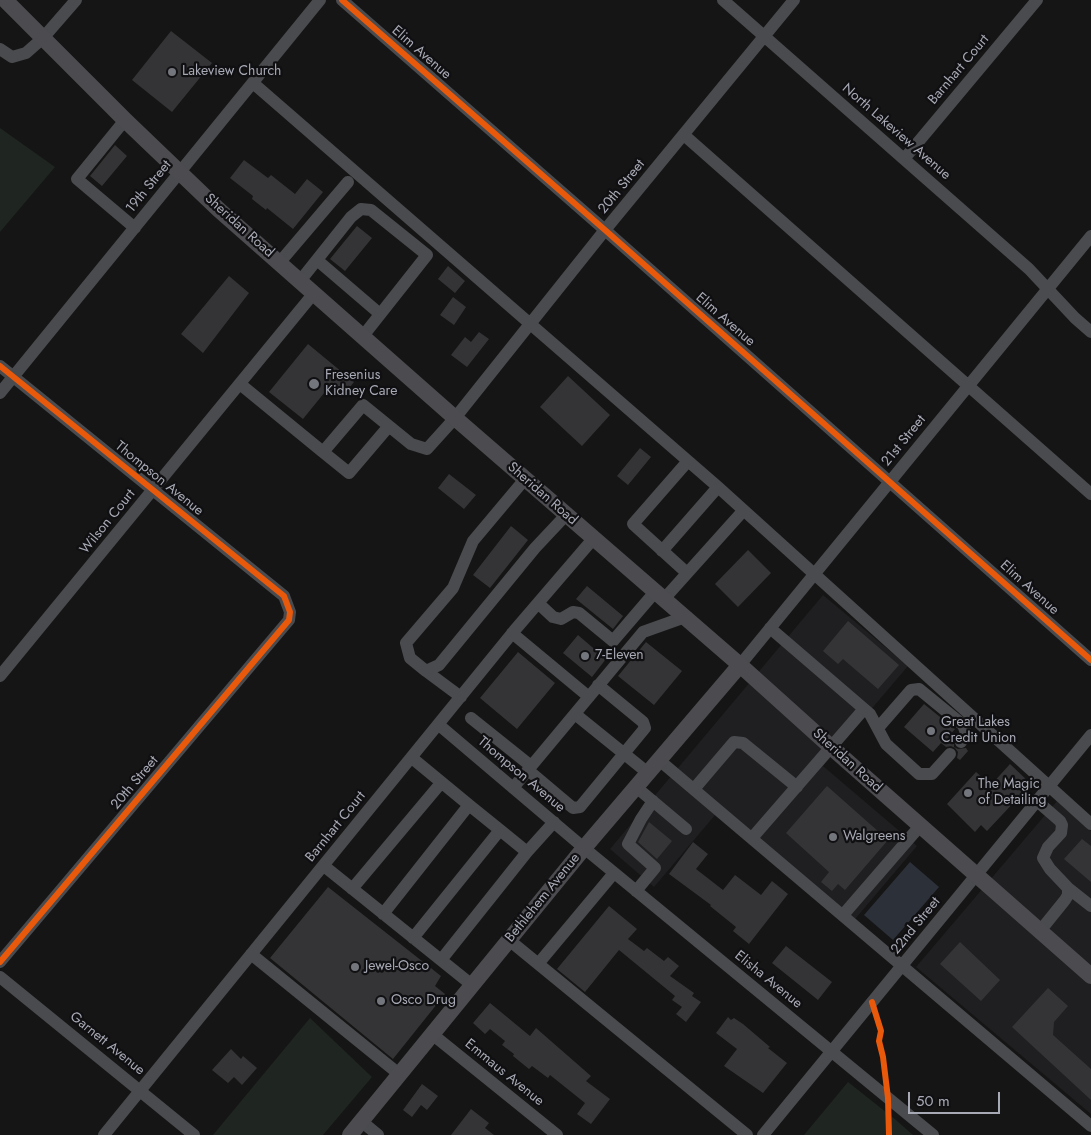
<!DOCTYPE html>
<style>
body{margin:0}
#map{position:relative;width:1091px;height:1135px;overflow:hidden;background:#151515;font-family:Jost,sans-serif}
canvas{display:block}
.scale{position:absolute;left:908px;top:1092px;width:92px;height:22px;box-sizing:border-box;border:2px solid #a7aab5;border-top:0;padding-left:6px;font-size:15px;line-height:18px;white-space:nowrap;color:#a7aab5;-webkit-text-stroke:4px #100f11;paint-order:stroke}
</style>
<div id="map">
<canvas width="1091" height="1135"></canvas>
<div class="scale">50 m</div>
</div>
<script>
const ctx = document.querySelector('canvas').getContext('2d');
ctx.lineJoin = 'round';
function paint(path, color) {
  ctx.fillStyle = color;
  ctx.fill(path, 'evenodd');
}
function shape(rows) {
  const path = new Path2D();
  for (const r of rows) {
    path.moveTo(r[0], r[1]);
    for (let i = 2; i < r.length; i += 2) path.lineTo(r[i], r[i + 1]);
  }
  return path;
}
function trace(path, color, width, dash) {
  ctx.strokeStyle = color;
  ctx.lineWidth = width;
  ctx.lineCap = dash ? 'butt' : 'round';
  ctx.setLineDash(dash || []);
  ctx.stroke(path);
}
function label(font, color, halo, rows, align = 'center') {
  ctx.font = font + ' Jost,sans-serif';
  ctx.lineWidth = 4.5;
  ctx.setLineDash([]);
  ctx.textBaseline = 'middle';
  ctx.strokeStyle = halo;
  ctx.fillStyle = color;
  for (const [text, x, y, turn = 0] of rows) {
    ctx.save();
    ctx.translate(x, y);
    ctx.rotate((+turn || 0) * Math.PI / 180);
    ctx.textAlign = isNaN(turn) ? turn : align;
    if (halo) ctx.strokeText(text, 0, 0);
    ctx.fillText(text, 0, 0);
    ctx.restore();
  }
}
const built = shape([
 [823,595,908,666,823,766,917,846,850,925,716,814,654,887,610,849],
 [1057,801,1091,831,1091,1114,916,967]
]);
const green = shape([
 [0,128,55,167,0,232],
 [310,1018,372,1077,323,1135,213,1135],
 [848,1082,896,1120,913,1135,804,1135]
]);
const water = shape([
 [910,862,939,887,893,940,864,915]
]);
const building = shape([
 [171,31,212,63,172,112,132,80],
 [115,145,127,156,102,186,90,176],
 [244,160,268,178,271,175,295,194,307,179,323,192,293,229,267,208,266,210,252,199,253,196,230,178],
 [357,226,372,238,345,271,330,259],
 [448,266,465,281,455,293,438,279],
 [229,276,249,293,203,353,181,334],
 [453,297,466,307,454,325,440,315],
 [479,332,489,339,467,367,451,355,465,337,471,342],
 [308,344,354,382,342,397,329,387,303,419,269,392],
 [568,376,610,415,582,446,540,407],
 [640,448,651,457,628,485,617,476],
 [449,474,476,495,464,509,438,488],
 [511,526,528,540,490,588,473,575],
 [748,550,771,573,738,607,715,584],
 [587,586,623,616,613,629,576,599],
 [848,621,899,665,878,689,843,659,838,664,823,651],
 [578,635,606,659,592,677,563,653],
 [646,642,682,671,654,705,618,676],
 [518,652,555,683,517,729,480,698],
 [924,704,955,729,950,735,954,738,954,747,958,749,966,748,968,751,960,760,957,758,958,752,955,748,951,746,946,747,941,743,933,752,904,727],
 [1010,764,1031,784,987,831,981,825,975,832,947,804,976,772,991,785],
 [827,786,888,840,845,890,838,884,832,891,821,882,829,872,786,833],
 [649,822,672,841,657,859,638,842],
 [1082,839,1091,846,1091,882,1064,859],
 [693,842,708,854,696,869,723,890,735,875,761,895,772,881,788,894,749,944,733,931,736,927,710,906,711,905,669,874],
 [328,887,441,976,435,986,445,994,393,1059,270,958],
 [609,906,637,929,628,939,644,951,647,948,664,961,668,957,679,966,670,976,694,993,692,996,701,1002,686,1022,676,1014,682,1007,672,1000,675,996,619,950,585,992,557,969],
 [960,942,1000,980,981,1001,940,964],
 [786,946,832,982,818,1000,772,963],
 [1048,988,1068,1006,1054,1022,1053,1035,1091,1069,1091,1100,1012,1027],
 [490,1003,530,1036,536,1028,591,1076,586,1081,610,1099,591,1124,577,1114,585,1103,550,1075,548,1078,532,1066,529,1069,513,1056,514,1054,502,1045,505,1041,490,1029,485,1034,473,1023],
 [728,1017,731,1020,734,1018,743,1024,770,1047,768,1048,787,1063,763,1093,724,1066,737,1049,716,1033],
 [231,1049,241,1059,243,1056,257,1068,242,1085,234,1077,228,1083,212,1070],
 [422,1084,438,1096,427,1110,421,1105,412,1117,403,1110],
 [471,1109,489,1123,485,1128,494,1135,451,1135]
]);
const minor = shape([
 [342,0,605,230,1091,660],
 [723,0,1029,269,1075,318,1091,332],
 [0,49,12,57,26,53,43,38,76,0],
 [253,83,718,487,1091,824],
 [125,120,77,179,135,228],
 [684,135,1091,494],
 [904,159,1037,0],
 [317,260,380,314],
 [280,262,348,182],
 [300,281,351,217,361,209,371,210,427,255,363,336],
 [0,366,284,596,290,612,289,620,0,962],
 [240,384,323,452,363,405,411,444,427,449,455,418,605,230,794,0],
 [0,393,320,0],
 [323,452,349,473,389,426],
 [525,479,473,541,453,588,406,643,410,658,426,671,439,665,535,548,566,515],
 [662,551,718,487],
 [687,573,633,524,688,461],
 [664,599,743,511],
 [538,603,553,617,561,619,573,612,579,613,613,641,655,592],
 [770,628,870,714,886,744,919,774,932,774,950,754],
 [512,633,589,697],
 [740,665,1091,236],
 [426,671,461,697],
 [0,676,314,293],
 [575,714,648,773],
 [471,718,531,766],
 [439,725,584,848,933,1135],
 [878,728,911,690,919,689,963,725,966,733,961,742],
 [659,760,1091,1126],
 [528,770,573,808,580,807,645,728,643,722,598,685],
 [636,787,686,829],
 [513,788,643,632,685,617],
 [694,789,734,742,743,743,797,787],
 [1037,801,1060,821,1062,825,1061,833,1048,847,1043,858,1050,869,1068,888,1068,895,1065,900,1040,931],
 [500,830,527,852,554,822],
 [752,838,864,709],
 [324,866,472,985],
 [1068,888,1091,906],
 [352,889,441,783],
 [636,891,655,868,628,844,641,819,653,801],
 [383,914,469,805,412,758],
 [843,915,920,826],
 [413,938,500,830,469,805],
 [509,940,747,1135],
 [251,954,399,1074],
 [441,960,527,852],
 [538,964,614,873],
 [0,977,194,1135],
 [432,1034,557,1135],
 [361,1121,378,1135],
 [104,1135,514,631,593,539],
 [763,1135,1091,735]
]);
const major = shape([
 [5,0,125,120,218,209,455,418,740,665,831,747,1091,976],
 [350,1135,584,848,740,665]
]);
const cycleway = shape([
 [342,0,605,230,1091,660],
 [0,366,284,596,290,612,289,620,0,962],
 [872,1002,881,1031,879,1041,883,1057,888,1098,889,1135]
]);
const markers = [
 [172,72,5,"#74767d"],
 [314,384,6,"#74767d"],
 [585,656,5,"#74767d"],
 [931,731,5,"#74767d"],
 [968,793,5,"#74767d"],
 [833,837,5,"#74767d"],
 [355,967,5,"#74767d"],
 [381,1001,5,"#74767d"]
];
const streetNames = [
 ["Elim Avenue",421,53,41],
 ["Barnhart Court",959,70,-50],
 ["North Lakeview Avenue",896,132,41],
 ["19th Street",149,187,-51],
 ["20th Street",622,187,-51],
 ["Sheridan Road",239,226,42],
 ["Elim Avenue",725,320,41],
 ["21st Street",904,441,-51],
 ["Thompson Avenue",159,479,39],
 ["Sheridan Road",542,494,41],
 ["Wilson Court",108,522,-51],
 ["Elim Avenue",1029,588,42],
 ["Sheridan Road",847,761,42],
 ["Thompson Avenue",521,775,40],
 ["20th Street",135,783,-50],
 ["Barnhart Court",336,827,-51],
 ["Bethlehem Avenue",543,898,-51],
 ["22nd Street",916,926,-51],
 ["Elisha Avenue",768,980,39],
 ["Garnett Avenue",107,1044,39],
 ["Emmaus Avenue",504,1073,39]
];
const poiNames = [
 ["Lakeview Church",182,72],
 ["Fresenius",325,376],
 ["Kidney Care",325,392],
 ["7-Eleven",595,656],
 ["Great Lakes",941,723],
 ["Credit Union",941,739],
 ["The Magic",978,785],
 ["of Detailing",978,801],
 ["Walgreens",843,837],
 ["Jewel-Osco",365,967],
 ["Osco Drug",391,1001]
];
paint(built, '#1f1f21');
paint(green, '#1f2520');
paint(water, '#2c3038');
paint(building, '#343436');
trace(minor, '#4a4b4e', 12);
trace(major, '#4c4c50', 16);
trace(cycleway, '#e8590c', 6);
for (const [x, y, r, color] of markers) {
  const dot = new Path2D();
  dot.arc(x, y, r, 0, 2 * Math.PI);
  ctx.fillStyle = color;
  ctx.fill(dot);
  trace(dot, '#100f11', 2);
}
label('14px', '#a7aab5', '#100f11', streetNames);
label('14px', '#a7aab5', '#100f11', poiNames, 'left');
</script>
